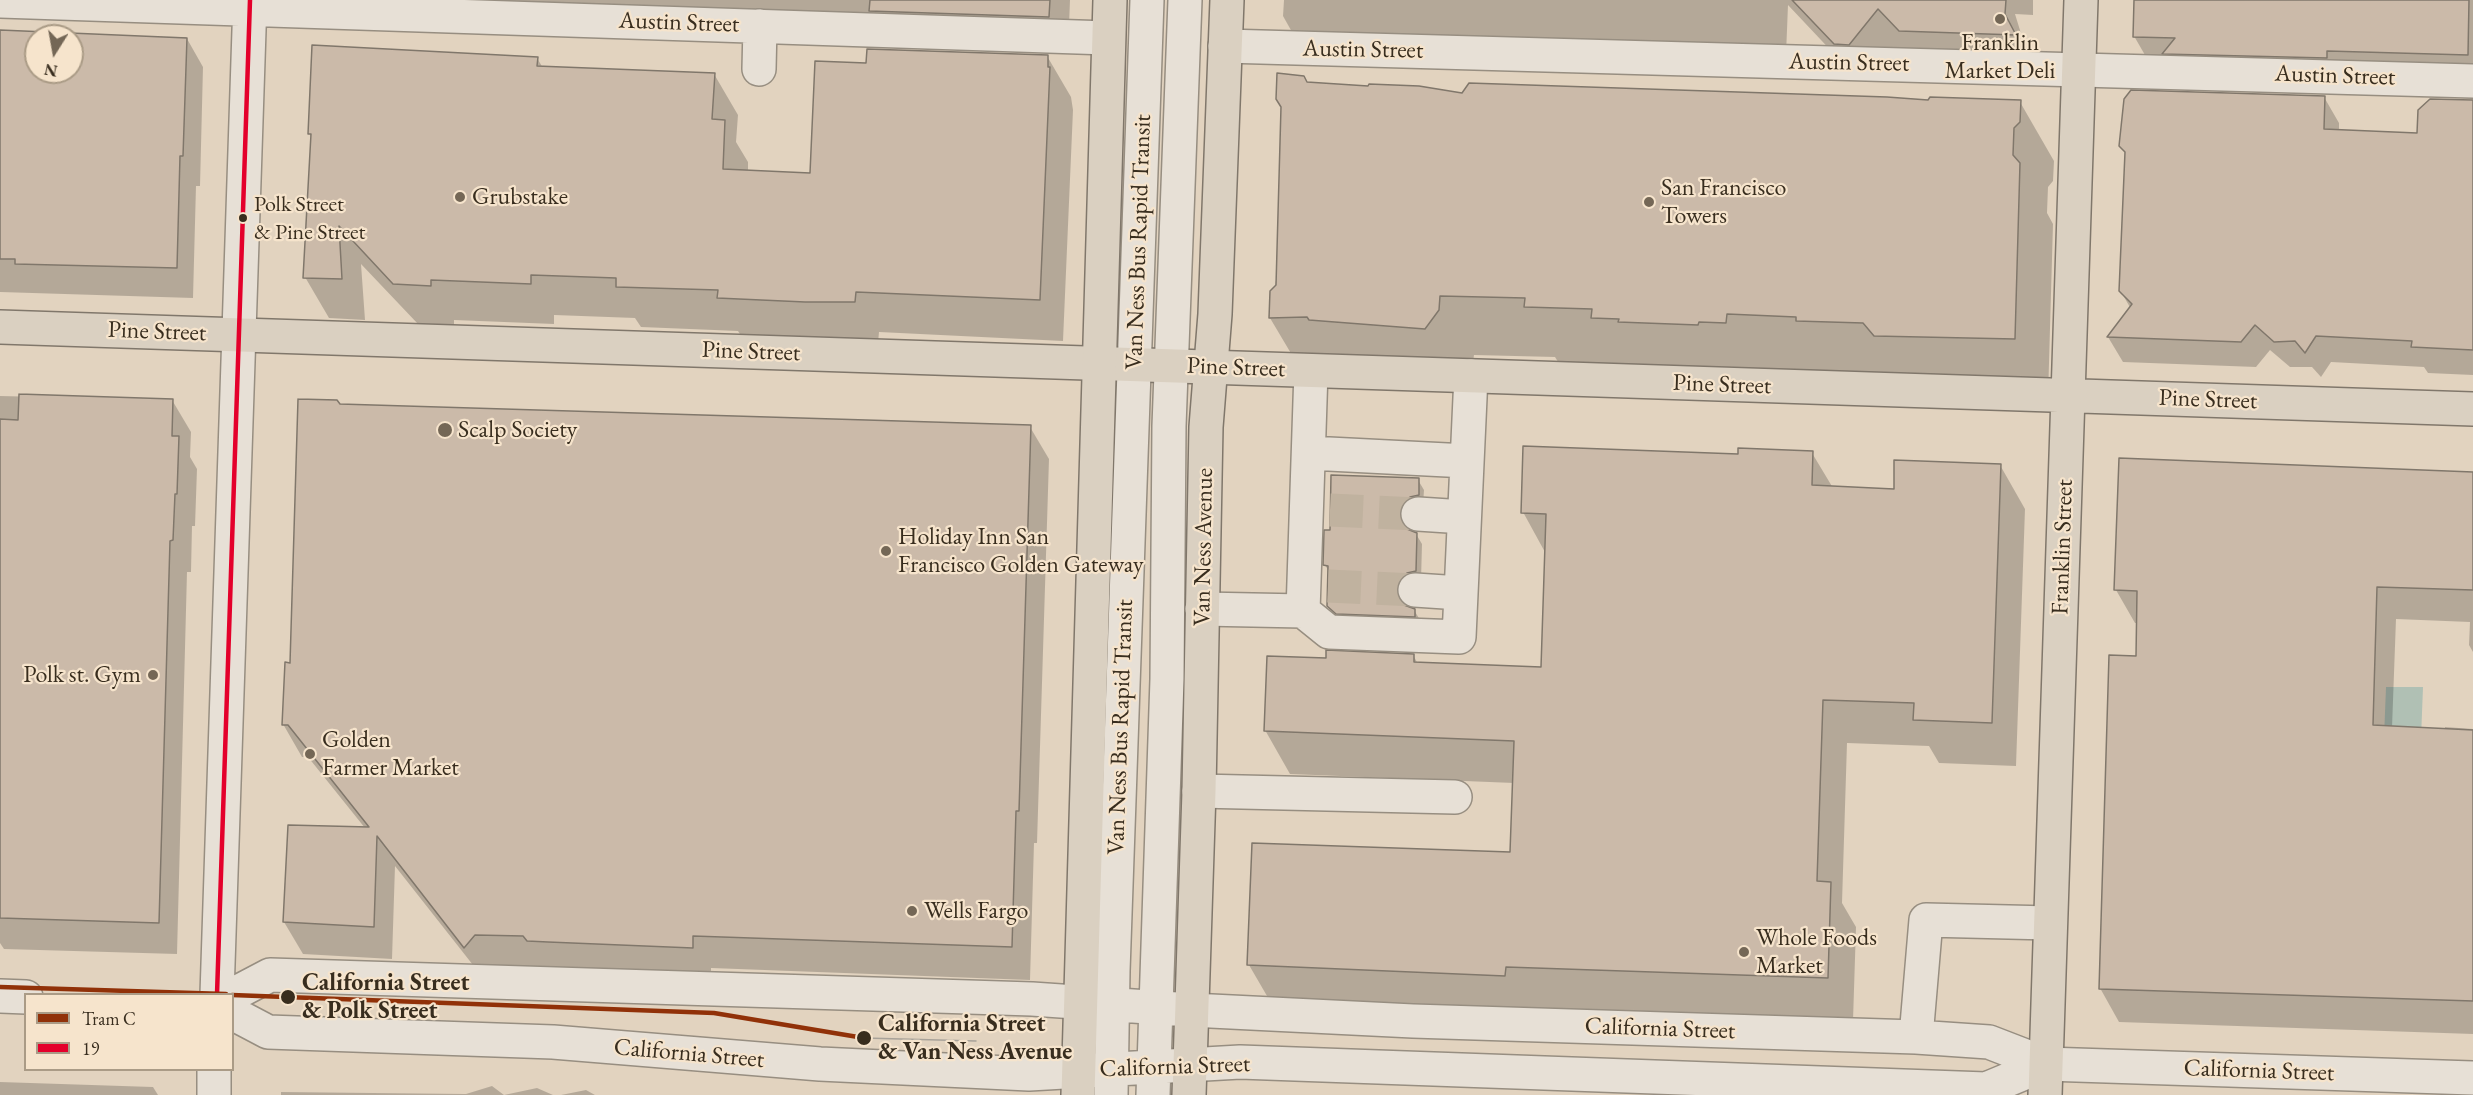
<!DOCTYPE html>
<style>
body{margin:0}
#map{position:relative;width:2473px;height:1095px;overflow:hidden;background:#e2d3bf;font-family:"EB Garamond",serif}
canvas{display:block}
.legend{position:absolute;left:24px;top:993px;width:210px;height:78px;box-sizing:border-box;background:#f6e4cc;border:2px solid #aa9b86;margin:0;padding:8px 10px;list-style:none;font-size:18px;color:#382d1e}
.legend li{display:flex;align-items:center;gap:12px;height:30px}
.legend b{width:30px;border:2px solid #aa9b86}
.north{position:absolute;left:24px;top:24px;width:60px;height:60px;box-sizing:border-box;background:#f6e4cc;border:2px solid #aa9b86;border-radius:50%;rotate:191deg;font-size:16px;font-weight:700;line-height:24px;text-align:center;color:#382d1e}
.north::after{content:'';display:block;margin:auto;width:21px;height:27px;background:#746756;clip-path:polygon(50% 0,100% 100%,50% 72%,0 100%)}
</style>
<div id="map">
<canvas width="2473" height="1095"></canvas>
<ul class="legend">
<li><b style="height:8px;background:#913108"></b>Tram C</li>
<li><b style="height:8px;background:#e4002b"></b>19</li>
</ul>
<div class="north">N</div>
</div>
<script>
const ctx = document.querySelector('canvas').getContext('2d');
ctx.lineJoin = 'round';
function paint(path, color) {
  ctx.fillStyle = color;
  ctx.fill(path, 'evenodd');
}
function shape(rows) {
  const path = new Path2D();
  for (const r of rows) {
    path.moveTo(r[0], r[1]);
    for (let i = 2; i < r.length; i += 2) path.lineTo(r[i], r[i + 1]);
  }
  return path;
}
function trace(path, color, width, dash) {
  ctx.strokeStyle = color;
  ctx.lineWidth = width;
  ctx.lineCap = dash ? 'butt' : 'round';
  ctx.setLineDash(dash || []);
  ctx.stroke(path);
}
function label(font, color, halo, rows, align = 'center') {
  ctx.font = font + ' "EB Garamond",serif';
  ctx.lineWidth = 4.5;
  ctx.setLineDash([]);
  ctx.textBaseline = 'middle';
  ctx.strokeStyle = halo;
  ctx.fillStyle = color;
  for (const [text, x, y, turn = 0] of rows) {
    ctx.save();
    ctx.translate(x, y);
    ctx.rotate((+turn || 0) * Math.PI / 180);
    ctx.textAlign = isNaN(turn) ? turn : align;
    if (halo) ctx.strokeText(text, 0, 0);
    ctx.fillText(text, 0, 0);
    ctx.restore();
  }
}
const water = shape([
 [2386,687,2423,687,2420,764,2383,762]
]);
const shadow = shape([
 [326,0,1070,0,1068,51],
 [1284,0,2033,0,2033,15,2015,14,2031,66,1854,75,1788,5,1786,55,1301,48,1283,16],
 [2136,0,2473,0,2473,80,2149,62,2134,36],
 [0,31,68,36,186,37,203,67,200,186,196,186,193,298,0,292],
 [36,36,72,36,72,72,36,72],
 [1047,56,1071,97,1073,110,1063,341,879,332,878,343,743,339,738,331,641,327,635,318,554,315,554,324,454,320,454,326,418,324,361,264,365,320,329,318,305,277,312,138,309,133,537,58,543,68,714,74,738,115,736,142,748,162,748,171,812,174,867,65],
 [1307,83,1462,94,2020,102,2054,161,2053,181,2048,187,2047,213,2053,224,2048,398,1560,365,1555,357,1474,355,1472,370,1305,377,1270,318],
 [2324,97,2339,123,2339,131,2419,135,2473,101,2473,375,2428,373,2424,367,2331,362,2321,377,2312,367,2290,367,2270,350,2256,367,2123,362,2108,337,2131,309,2120,290,2126,155,2121,146],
 [0,396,172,400,191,432,190,457,197,469,195,526,192,526,191,572,187,572,177,954,4,949,0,943],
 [339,405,1030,427,1049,459,1037,843,1034,843,1030,980,711,968,711,980,484,979,395,866,392,959,303,954,284,922,365,828,308,757,302,757,283,724,292,664],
 [1812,453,1833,488,1895,490,2000,465,2025,509,2016,766,1939,763,1929,746,1847,743,1842,903,1856,927,1853,1021,1274,1008,1249,965,1511,854,1514,783,1290,774,1265,730,1327,660,1413,655,1418,664,1542,669,1546,554,1523,512,1739,456],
 [2473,474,2473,652,2469,645,2470,622,2396,619,2392,728,2445,730,2445,727,2473,729,2473,1034,2119,1022,2100,988,2137,657,2138,623,2135,623,2116,590],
 [1418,480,1424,490,1423,505,1408,513,1404,524,1405,529,1416,534,1422,544,1421,581,1405,589,1401,600,1402,605,1414,610,1420,620,1335,616,1329,606,1330,573,1325,565,1331,531],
 [0,1082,153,1087,158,1095,0,1095],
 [492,1086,504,1095,537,1088,553,1095,281,1095,281,1092,466,1094],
 [586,1090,595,1095,561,1095]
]);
const building = shape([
 [870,0,1050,0,1049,17,869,11,870,0],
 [1792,0,2006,0,2005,14,2016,35,1899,31,1878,9,1849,45,1834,44,1792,0],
 [2134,0,2469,0,2468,55,2327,51,2327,58,2162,54,2175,38,2133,37,2134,0],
 [0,30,187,38,183,156,180,156,177,268,15,264,15,259,0,259,0,30],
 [36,36,72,36,72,72,36,72,36,36],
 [312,45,538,57,537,66,715,73,712,119,725,120,723,169,810,173,815,61,866,63,867,49,1048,55,1048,67,1050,67,1040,300,856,292,855,302,805,302,717,298,718,290,616,287,616,278,531,275,531,284,431,280,431,286,393,284,339,226,342,279,303,278,311,134,308,134,312,45],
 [1277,73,1304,76,1307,82,1368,86,1369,84,1419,86,1462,93,1469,83,1887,97,1928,100,1930,97,2021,100,2020,122,2014,128,2013,155,2020,163,2015,339,1874,336,1863,323,1796,321,1796,317,1727,314,1726,323,1699,322,1698,325,1618,322,1619,319,1591,318,1592,309,1524,307,1525,298,1440,296,1439,310,1425,329,1309,320,1307,317,1269,318,1270,291,1276,285,1281,107,1276,99,1277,73],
 [2131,90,2325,96,2324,129,2417,133,2418,110,2430,99,2473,100,2473,350,2411,347,2412,341,2316,336,2305,353,2295,341,2274,342,2255,325,2241,342,2107,337,2132,304,2119,291,2125,152,2119,146,2124,99,2131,90],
 [19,394,173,399,172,436,179,436,177,494,175,494,173,540,170,541,159,923,0,918,0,419,18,420,19,394],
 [298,399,337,400,340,404,1031,425,1019,811,1016,811,1012,947,693,936,693,948,548,942,527,941,523,936,475,935,464,948,377,836,374,927,283,922,288,825,369,827,288,725,282,725,285,662,290,663,298,399],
 [1523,446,1738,454,1738,448,1813,451,1812,485,1894,489,1894,460,2001,464,1992,723,1913,720,1914,703,1823,700,1817,881,1831,882,1828,978,1506,967,1505,976,1247,965,1252,843,1510,852,1514,741,1264,731,1267,656,1326,658,1326,650,1414,654,1414,662,1541,667,1546,514,1521,513,1523,446],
 [2119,458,2473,472,2473,590,2377,587,2373,725,2473,730,2473,1001,2099,989,2109,655,2136,656,2137,591,2114,590,2119,458],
 [1331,475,1419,478,1419,495,1410,497,1403,503,1399,513,1402,523,1407,529,1417,533,1416,571,1407,573,1400,579,1396,589,1398,599,1404,605,1415,609,1415,617,1336,614,1327,606,1328,566,1323,565,1324,530,1330,530,1331,475]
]);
const minorTunnel = shape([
 [1330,510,1418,514],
 [1328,586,1415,590]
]);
const minor = shape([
 [0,1,1108,38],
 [1225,46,2473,81],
 [759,69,760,26],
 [1309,453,1467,461],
 [1418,514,1464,517],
 [1415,590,1460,593],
 [1202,609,1303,611,1311,371],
 [1303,611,1329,632,1459,637,1471,376],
 [1199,791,1455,797],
 [217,994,250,0],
 [232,995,270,975,1032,999,1191,1010,1413,1021,1916,1037,1989,1042,2046,1064,2473,1078],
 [0,996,26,997],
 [232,1013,268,1032,553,1042,820,1064,1029,1074,1240,1062,1986,1089,2046,1064],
 [1916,1037,1926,920,2050,923],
 [214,1095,214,1070],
 [1111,1095,1113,971,1147,0],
 [1153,1095,1167,679,1169,426,1185,0]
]);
const major = shape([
 [0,327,2473,409],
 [2045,1095,2081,0]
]);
const highway = shape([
 [1078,1095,1110,0],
 [1189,1095,1199,791,1206,427,1215,314,1227,0]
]);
const tram = shape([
 [864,1038,976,1041]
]);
const bus1 = shape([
 [217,994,250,0]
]);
const tram1 = shape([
 [0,987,226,994],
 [232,995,714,1013,864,1038]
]);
const markers = [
 [2000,19,6,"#746756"],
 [460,197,6,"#746756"],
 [1649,202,6,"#746756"],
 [243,218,5,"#382d1e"],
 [445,430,8,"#746756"],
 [886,551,6,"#746756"],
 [153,675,6,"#746756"],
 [310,754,6,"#746756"],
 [912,911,6,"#746756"],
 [1744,952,6,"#746756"],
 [288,997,8,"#382d1e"],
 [864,1038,8,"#382d1e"]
];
const busNames = [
 ["Polk Street",254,205],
 ["& Pine Street",254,233]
];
const streetNames = [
 ["Austin Street",679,23,2],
 ["Austin Street",1363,50,1],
 ["Austin Street",1849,63,1],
 ["Austin Street",2335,76,2],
 ["Van Ness Bus Rapid Transit",1139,242,-88],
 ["Pine Street",157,332,2],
 ["Pine Street",751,352,2],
 ["Pine Street",1236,368,2],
 ["Pine Street",1722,385,2],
 ["Pine Street",2208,400,2],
 ["Van Ness Avenue",1204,547,-89],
 ["Franklin Street",2063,547,-88],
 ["Van Ness Bus Rapid Transit",1121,727,-88],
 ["California Street",1660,1029,2],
 ["California Street",689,1054,5],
 ["California Street",1175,1067,-2],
 ["California Street",2259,1071,2]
];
const poiNames = [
 ["Franklin",2000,43,"center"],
 ["Market Deli",2000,71,"center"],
 ["San Francisco",1661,188],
 ["Towers",1661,216],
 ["Grubstake",472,197],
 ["Scalp Society",458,430],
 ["Holiday Inn San",898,537],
 ["Francisco Golden Gateway",898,565],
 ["Polk st. Gym",141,675,"right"],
 ["Golden",322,740],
 ["Farmer Market",322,768],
 ["Wells Fargo",924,911],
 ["Whole Foods",1756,938],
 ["Market",1756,966]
];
const stopNames = [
 ["California Street",302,983],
 ["& Polk Street",302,1011],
 ["California Street",878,1024],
 ["& Van Ness Avenue",878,1052]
];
paint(water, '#b0c0b4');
paint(shadow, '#0003');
paint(building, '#cbbaa9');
trace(building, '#80776b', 1.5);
trace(minorTunnel, '#c0b29f', 33, [33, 16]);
trace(minor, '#978e81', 36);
trace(major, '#80776b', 36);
trace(highway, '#80776b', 36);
trace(minor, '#e7e0d6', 33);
trace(major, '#dad0c1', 33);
trace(highway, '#dad0c1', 33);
trace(tram, '#a8a299', 1.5);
trace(bus1, '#e4002b', 4.5);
trace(tram1, '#913108', 4.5);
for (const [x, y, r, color] of markers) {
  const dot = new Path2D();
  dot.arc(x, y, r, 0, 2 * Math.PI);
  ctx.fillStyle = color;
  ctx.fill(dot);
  trace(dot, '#f6e4cc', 2);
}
label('22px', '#382d1e', '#f6e4cc', busNames, 'left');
label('24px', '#382d1e', '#f6e4cc', streetNames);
label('24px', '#382d1e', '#f6e4cc', poiNames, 'left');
label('bold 24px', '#382d1e', '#f6e4cc', stopNames, 'left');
</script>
